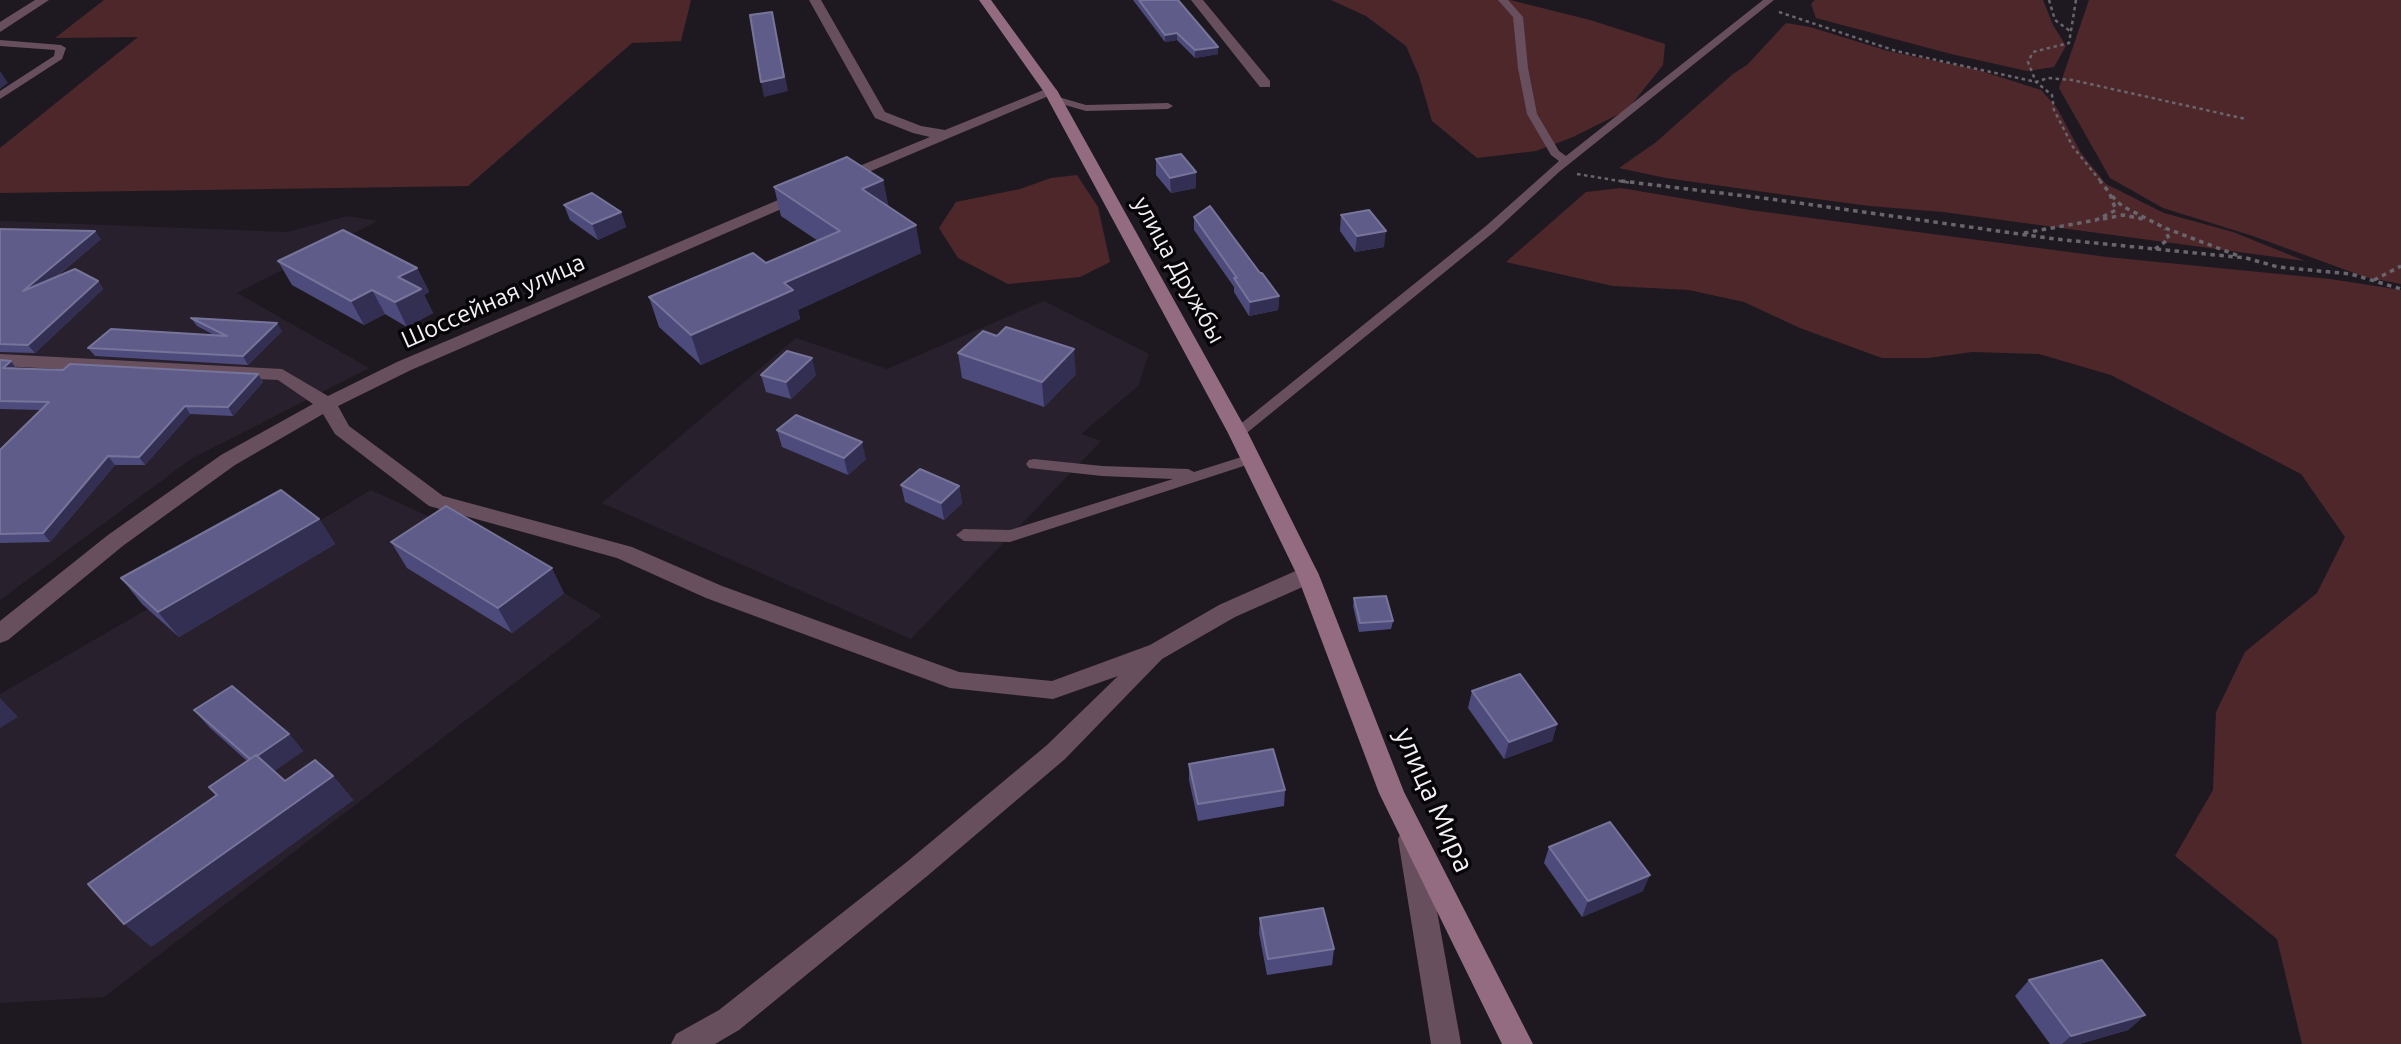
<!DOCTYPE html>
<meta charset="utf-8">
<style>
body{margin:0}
canvas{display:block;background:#1e1921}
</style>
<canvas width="2401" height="1044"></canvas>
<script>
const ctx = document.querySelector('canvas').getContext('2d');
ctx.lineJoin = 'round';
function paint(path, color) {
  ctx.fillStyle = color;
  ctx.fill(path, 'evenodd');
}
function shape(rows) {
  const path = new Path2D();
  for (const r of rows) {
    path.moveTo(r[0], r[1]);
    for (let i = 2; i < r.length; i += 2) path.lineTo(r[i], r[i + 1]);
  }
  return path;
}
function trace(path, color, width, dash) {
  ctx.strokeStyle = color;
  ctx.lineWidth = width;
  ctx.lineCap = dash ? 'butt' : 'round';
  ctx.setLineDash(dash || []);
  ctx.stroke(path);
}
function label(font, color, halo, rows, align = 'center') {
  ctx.font = font + ' Ubuntu,sans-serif';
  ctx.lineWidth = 7;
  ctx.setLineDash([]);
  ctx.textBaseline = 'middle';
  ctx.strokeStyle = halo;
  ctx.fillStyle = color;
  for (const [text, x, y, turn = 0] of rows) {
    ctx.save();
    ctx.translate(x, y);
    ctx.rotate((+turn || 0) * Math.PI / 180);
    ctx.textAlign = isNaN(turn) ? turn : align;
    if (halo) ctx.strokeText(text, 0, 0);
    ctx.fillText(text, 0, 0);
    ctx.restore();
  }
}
const built = shape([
 [347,216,377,221,237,293,369,368,191,459,0,600,0,221,288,232],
 [1044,301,1149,354,1138,386,1081,434,1101,441,911,639,602,503,796,338,887,369],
 [371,490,460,531,602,616,104,997,0,1003,0,694,148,609,311,526]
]);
const green = shape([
 [104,0,691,0,681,41,632,43,468,186,0,193,0,148,138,37,55,38],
 [1331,0,1510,0,1590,20,1665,44,1663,65,1627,110,1573,137,1536,151,1477,158,1432,121,1419,76,1406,46,1366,16],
 [1815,0,2043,0,2053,25,2066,46,2054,67,2027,71,1951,54,1816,18,1811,4],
 [2089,0,2401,0,2401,284,2365,277,2253,236,2163,208,2110,178,2059,88],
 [1786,23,1810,27,1888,51,1975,69,2041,90,2057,108,2081,153,2106,184,2164,213,2233,232,2305,261,1943,212,1870,206,1786,195,1666,178,1619,168,1655,143,1733,74,1747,65],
 [1077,175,1098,207,1110,262,1080,277,1008,284,958,258,939,228,956,202,1020,189,1051,178],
 [1621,188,1750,210,2107,257,2330,279,2401,290,2401,1044,2302,1044,2277,939,2175,856,2213,790,2216,712,2245,652,2317,593,2345,537,2301,474,2111,375,2039,354,1972,352,1928,358,1882,358,1800,328,1744,302,1689,290,1613,286,1506,262,1586,192]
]);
const pathFar1 = shape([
 [2049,0,2055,20,2070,31],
 [2076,0,2069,43,2033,52,2028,62,2036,82,2052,95,2054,110,2073,147,2102,183],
 [1779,12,1896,51,2036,82,2048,78,2072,80,2246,119],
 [1577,174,1632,183]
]);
const path = shape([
 [1621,181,1771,199,2055,239,2246,258,2278,267,2351,274,2401,289],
 [2112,196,2122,206,2165,228,2239,256],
 [2103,219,2123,215,2143,219],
 [2024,233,2096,220,2116,210,2109,192,2100,181],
 [2155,249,2169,239,2165,229],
 [2374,280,2401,266]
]);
const lane = shape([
 [1498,0,1508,0,1523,17,1528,68,1537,114,1559,151,1566,156,1763,0,1774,0,1559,172,1494,232,1243,436,1233,436,1231,433,1233,430,1486,226,1559,161,1551,155,1527,114,1518,68,1513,17,1498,0],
 [0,40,61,45,66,48,62,59,0,99,0,91,54,56,55,50,0,46,0,40],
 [1055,96,1086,105,1168,103,1173,106,1168,109,1086,111,1051,101,1050,99,1055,96],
 [1251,454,1256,456,1258,459,1256,462,1010,542,964,541,956,535,964,529,1010,530,1173,479,1102,476,1029,468,1026,464,1029,460,1034,459,1102,466,1188,469,1194,472,1251,454]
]);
const street = shape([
 [35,0,49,0,0,32,0,22,35,0],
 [809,0,821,0,885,112,921,126,945,130,1046,89,1056,89,1058,92,845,182,835,182,832,179,835,176,930,137,913,133,875,118,809,0],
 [1191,0,1203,0,1270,81,1270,87,1260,87,1191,0],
 [804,189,812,194,809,197,411,370,338,406,349,426,443,496,632,547,722,586,959,672,1052,681,1150,645,1219,605,1300,569,1308,567,1316,569,1319,575,1316,581,1235,617,1162,659,1065,759,926,877,739,1030,715,1044,671,1044,676,1034,719,1010,908,861,1047,745,1118,676,1053,699,950,688,706,598,617,558,429,506,335,434,323,414,235,465,124,545,8,640,0,643,0,621,108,535,221,455,313,404,278,380,0,366,0,354,282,369,328,396,397,362,804,189],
 [1411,828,1420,831,1424,839,1461,1044,1431,1044,1398,839,1402,831,1411,828]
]);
const secondary = shape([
 [979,0,991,0,1058,92,1248,433,1319,575,1404,792,1533,1044,1502,1044,1379,793,1297,575,1228,433,1044,92,979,0]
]);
const wall = shape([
 [1133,0,1178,0,1218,47,1218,54,1195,58,1177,40,1165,42],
 [1156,159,1196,172,1196,188,1171,193,1156,175],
 [883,180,888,206,921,253,798,310,800,319,701,365,659,327,649,297,766,263,818,241,781,216,774,187],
 [564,205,621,212,626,227,598,240,570,220],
 [1341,215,1384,247,1355,252,1340,231],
 [1194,217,1260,273,1279,296,1278,310,1249,316,1234,292,1234,287,1194,230],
 [0,229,101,239,56,277,98,281,103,289,35,353,0,352],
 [278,261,417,268,429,292,424,295,433,313,407,327,385,314,364,325,292,285],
 [191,318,282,331,248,365,95,356,88,348,214,335,197,326],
 [958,353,1076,374,1044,407,962,378],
 [0,360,11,361,17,369,258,374,263,382,233,416,190,414,145,465,115,465,50,542,0,543,0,450,41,410,0,409],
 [761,375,816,375,791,399,766,392],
 [777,430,866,459,848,475,782,447],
 [901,485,959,486,962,503,944,520,905,502],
 [319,519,335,544,179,637,142,604,121,578],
 [391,542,564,593,512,633,407,568],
 [1354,598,1393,621,1391,629,1359,632,1353,606],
 [1472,691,1557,724,1552,741,1504,759,1468,708],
 [194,710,289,734,303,751,274,771,285,781,333,776,353,800,151,947,217,796,209,787,247,761,209,727],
 [1189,764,1285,790,1284,806,1198,821,1189,780],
 [1549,847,1643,891,1582,917,1544,863],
 [1260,918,1334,949,1332,965,1267,975,1259,933],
 [2029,980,2145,1015,2128,1030,2079,1044,2050,1044,2015,996]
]);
const shadedWall = shape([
 [772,12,788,91,764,97,761,82],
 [1177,33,1177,40,1165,42,1165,35],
 [1218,47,1218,54,1195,58,1195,50],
 [0,71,8,83,0,89],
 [1196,172,1196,188,1171,193,1170,178],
 [883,180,889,208,862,189],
 [621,212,626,227,598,240,592,224],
 [916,225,921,253,798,310,800,319,701,365,691,335,784,283],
 [95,231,101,239,29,299,23,291],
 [1386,231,1384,247,1355,252,1357,236],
 [417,268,429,292,424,295,433,313,407,327,395,302,398,277],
 [98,281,103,289,35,353,28,345],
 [372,290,385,314,364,325,351,301],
 [1279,296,1278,310,1249,316,1250,302],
 [277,323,282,331,248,365,243,356],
 [1074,349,1076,374,1044,407,1042,382],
 [812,358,816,375,791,399,786,382],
 [11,361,17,370,3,368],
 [258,374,263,382,233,416,228,407],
 [185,406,190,414,145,465,139,457],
 [862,442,866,459,848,475,844,458],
 [108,456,115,465,50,542,43,533],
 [959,486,962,503,944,520,941,503],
 [319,519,335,544,179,637,158,612],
 [552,568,564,593,512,633,498,608],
 [0,698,18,717,0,728],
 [1557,724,1552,741,1504,759,1509,742],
 [289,734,303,751,266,777,251,760],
 [333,776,353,800,151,947,124,924],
 [1650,875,1643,891,1582,917,1588,901],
 [2145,1015,2128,1030,2079,1044,2062,1044,2071,1036]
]);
const building = shape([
 [1139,0,1178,0,1218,47,1195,50,1177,33,1165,35,1139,0],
 [772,12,784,77,761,82,750,15,772,12],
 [1181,154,1196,172,1170,178,1156,159,1181,154],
 [847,157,883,180,862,189,916,225,784,283,793,290,691,335,649,297,753,253,766,263,840,231,774,187,847,157],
 [592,193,621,212,592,224,564,205,592,193],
 [1210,206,1260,273,1262,273,1279,296,1250,302,1234,278,1237,278,1194,217,1210,206],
 [1369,210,1386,231,1357,236,1341,215,1369,210],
 [0,229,95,231,23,291,75,269,98,281,28,345,0,344,0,229],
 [343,230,417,268,398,277,421,289,395,302,372,290,351,301,278,261,343,230],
 [191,318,277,323,243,356,88,348,111,329,227,336,191,318],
 [1006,327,1074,349,1042,382,958,353,983,331,997,336,1006,327],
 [787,351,812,358,786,382,761,375,787,351],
 [0,360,11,361,3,368,63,370,70,364,258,374,228,407,185,406,139,457,108,456,43,533,0,534,0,450,49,402,0,401,0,360],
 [796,415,862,442,844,458,777,430,796,415],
 [920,469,959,486,941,503,901,485,920,469],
 [281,490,319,519,158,612,121,578,281,490],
 [446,506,552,568,498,608,391,542,446,506],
 [1386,596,1393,621,1360,623,1354,598,1386,596],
 [1520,674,1557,724,1509,742,1472,691,1520,674],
 [232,686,289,734,257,756,256,755,250,759,194,710,232,686],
 [1273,749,1285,790,1198,804,1189,764,1273,749],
 [256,755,285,781,315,760,333,776,124,924,88,884,217,795,209,787,256,755],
 [1610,822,1650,875,1588,901,1549,847,1610,822],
 [1323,908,1334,949,1268,959,1260,918,1323,908],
 [2102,960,2145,1015,2071,1036,2029,980,2102,960]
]);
const streetNames = [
 ["улица Дружбы",1179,270,61],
 ["Шоссейная улица",493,301,-24]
];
const nearStreetnames = [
 ["улица Мира",1434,800,66]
];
paint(built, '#28202d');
paint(green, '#4e272a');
trace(pathFar1, '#69656c', 2.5, [3.5, 3.5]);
trace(path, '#69656c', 3.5, [4.5, 4.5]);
paint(lane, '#684f5d');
paint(street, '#684f5d');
paint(secondary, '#946c82');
paint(wall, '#4d4b7c');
paint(shadedWall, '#322f52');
paint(building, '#5f5c89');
trace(building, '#76749a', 2);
label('24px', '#f4f1f6', '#070508', streetNames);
label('28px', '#f4f1f6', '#070508', nearStreetnames);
</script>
